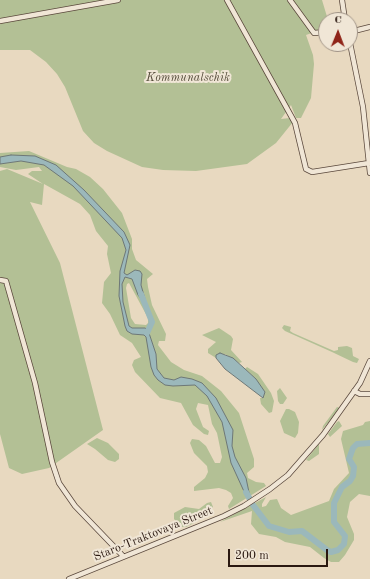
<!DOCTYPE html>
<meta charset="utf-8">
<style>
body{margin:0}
#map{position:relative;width:370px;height:579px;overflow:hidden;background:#e8d9c0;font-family:"Old Standard TT",serif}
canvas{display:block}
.north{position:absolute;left:318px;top:12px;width:40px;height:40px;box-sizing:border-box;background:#f0e6d6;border:1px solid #a19487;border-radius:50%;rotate:1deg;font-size:11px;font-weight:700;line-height:16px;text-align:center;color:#2a1810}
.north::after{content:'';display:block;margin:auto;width:14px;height:18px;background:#8f2418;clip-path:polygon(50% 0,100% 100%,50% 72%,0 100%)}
.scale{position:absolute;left:228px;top:549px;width:100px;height:18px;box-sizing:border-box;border:2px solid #2a1810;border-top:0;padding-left:5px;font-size:12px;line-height:14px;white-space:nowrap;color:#2a1810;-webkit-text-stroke:3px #f0e6d6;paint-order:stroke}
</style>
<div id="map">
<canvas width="370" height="579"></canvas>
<div class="north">С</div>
<div class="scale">200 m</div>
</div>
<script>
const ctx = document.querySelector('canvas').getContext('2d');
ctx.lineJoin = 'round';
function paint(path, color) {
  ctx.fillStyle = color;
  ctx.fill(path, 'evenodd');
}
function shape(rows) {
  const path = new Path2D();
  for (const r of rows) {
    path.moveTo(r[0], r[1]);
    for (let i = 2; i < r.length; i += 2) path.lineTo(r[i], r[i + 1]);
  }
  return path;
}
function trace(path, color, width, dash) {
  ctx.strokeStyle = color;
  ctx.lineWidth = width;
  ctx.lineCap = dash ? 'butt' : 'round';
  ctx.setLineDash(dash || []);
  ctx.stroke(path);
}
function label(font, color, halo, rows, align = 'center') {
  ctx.font = font + ' "Old Standard TT",serif';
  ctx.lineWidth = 4;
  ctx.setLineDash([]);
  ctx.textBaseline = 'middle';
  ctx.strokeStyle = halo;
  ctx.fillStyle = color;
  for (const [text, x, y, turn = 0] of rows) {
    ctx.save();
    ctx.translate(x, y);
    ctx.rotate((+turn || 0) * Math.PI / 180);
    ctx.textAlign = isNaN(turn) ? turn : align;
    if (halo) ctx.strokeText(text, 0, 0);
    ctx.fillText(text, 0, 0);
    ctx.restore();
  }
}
const green = shape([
 [0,0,322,0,328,20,326,20,326,28,306,35,313,55,314,64,311,98,301,118,296,118,291,105,281,119,290,118,293,122,276,143,247,164,196,171,163,170,142,167,107,151,94,143,83,131,65,87,57,74,46,62,30,50,0,50],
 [29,151,67,167,76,169,90,177,103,189,122,213,132,239,132,249,136,260,153,274,147,279,148,287,152,305,166,334,165,341,159,341,158,345,171,362,184,370,202,376,221,391,239,413,254,459,254,467,247,473,248,478,256,482,264,483,266,486,229,509,228,506,233,498,231,493,226,490,219,488,194,491,194,487,205,478,208,472,207,466,194,453,190,443,192,439,199,440,206,446,215,463,220,463,222,457,217,433,212,424,208,405,198,403,196,409,203,427,209,431,208,435,204,434,193,425,181,403,160,398,135,372,132,365,134,360,141,357,132,343,120,335,110,314,102,303,104,282,111,273,107,254,108,246,96,231,90,215,80,204,44,184,42,205,30,202,60,263,103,430,49,468,22,474,9,468,0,434,0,171,7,169,43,184,28,174,32,171,42,171,39,167,16,170,0,167,0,153],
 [129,283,148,318,148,323,146,325,135,324,131,318,126,288,127,284],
 [284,325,291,327,290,331,293,333,334,351,338,350,338,347,347,346,352,348,353,356,359,359,357,363,353,362,332,352,285,331,282,328],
 [219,328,231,336,233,339,231,350,242,362,239,363,225,354,216,355,216,358,208,353,208,349,216,342,202,335],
 [247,367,258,374,271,393,274,401,272,412,269,413,261,404,260,398,263,398,256,379,245,369],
 [280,388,287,398,283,404,280,404,278,401,277,391],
 [337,407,340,408,322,430,323,426],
 [286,409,289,409,295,412,299,422,298,433,295,438,284,433,280,421],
 [339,421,342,426,330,437,328,434,337,422],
 [370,421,370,496,359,494,350,502,347,517,354,534,354,540,345,555,339,562,331,562,324,558,310,547,285,542,276,537,259,534,251,524,252,511,220,522,266,497,262,504,262,507,266,506,270,500,277,499,281,508,291,515,329,501,334,489,349,473,341,439,343,431,363,425,365,422],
 [97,438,108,443,119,454,119,459,115,462,108,460,95,449,87,444],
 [319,444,319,454,309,461,306,460],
 [211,502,213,507,210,510,198,521,186,527,181,527,174,519,174,513,185,507,199,509,207,503]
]);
const water = shape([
 [11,155,35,156,56,165,84,190,124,232,130,245,124,273,127,275,135,270,140,271,142,274,141,285,145,299,142,300,138,295,132,279,125,277,122,284,123,302,129,326,132,328,145,328,148,330,156,354,157,369,164,378,174,380,181,377,192,379,202,383,216,398,233,430,232,446,235,457,246,478,250,497,247,498,231,463,222,422,207,396,195,385,173,386,165,385,158,380,154,375,151,367,146,337,144,335,132,334,127,331,125,326,119,296,120,271,126,250,122,238,73,186,44,165,21,161,0,164,0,157,11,155],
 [220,353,233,358,256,379,265,392,263,398,225,369,216,358,216,355,220,353]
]);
const river = shape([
 [141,294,152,322,147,333],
 [246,492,253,505,269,526,289,532,302,531,327,550,331,552,338,550,344,544,345,536,334,522,334,503,342,487,350,481,353,476,354,467,349,459,353,448,357,444,370,443]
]);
const minor = shape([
 [227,0,295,123,306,169,312,172,369,163],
 [290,0,314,33,326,32],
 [342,0,345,20],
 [0,21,118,0],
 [350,32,370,27],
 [350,43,363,107,370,173],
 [0,280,6,281,35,383,52,462,59,483,75,506,123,556],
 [354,391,360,394,370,394],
 [69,579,224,516,244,506,270,489,288,475,323,435,360,383,370,361]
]);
const parkNames = [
 ["Kommunalschik",188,78]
];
const streetNames = [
 ["Staro-Traktovaya Street",153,534,-22]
];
paint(green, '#b3c095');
paint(water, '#9bb8bb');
trace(water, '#6e7877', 1);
trace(river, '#9bb8bb', 6);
trace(minor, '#5a483c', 6);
trace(minor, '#f0e6d6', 4.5);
label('italic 12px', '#534a38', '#f0e6d6', parkNames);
label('12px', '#2a1810', '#f0e6d6', streetNames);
</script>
